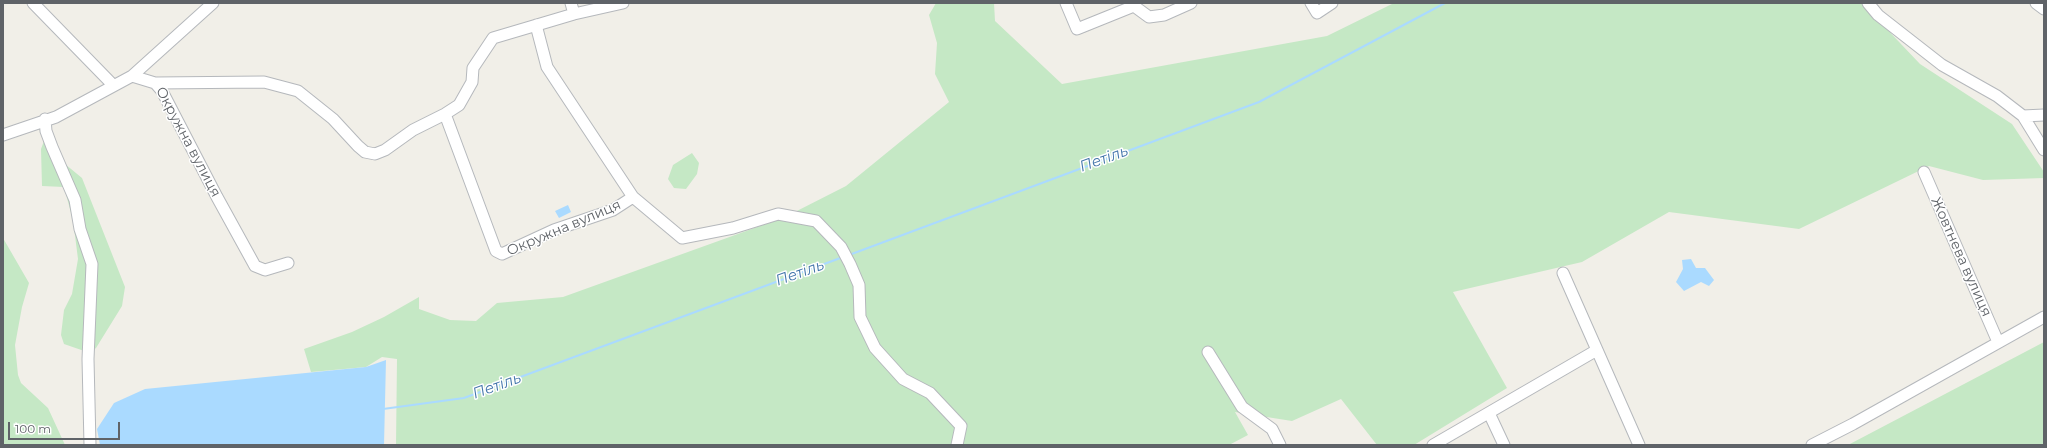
<!DOCTYPE html>
<meta charset="utf-8">
<style>
body{margin:0}
#map{position:relative;width:2047px;height:448px;overflow:hidden;background:#f1efe8;font-family:Montserrat,sans-serif}
canvas{display:block}
.frame{position:absolute;inset:0;border:4px solid #5f6368;pointer-events:none}
.scale{position:absolute;left:8px;top:422px;width:112px;height:18px;box-sizing:border-box;border:2px solid #5f6368;border-top:0;padding-left:5px;font-size:12px;line-height:14px;white-space:nowrap;color:#5f6368;-webkit-text-stroke:3px #fff;paint-order:stroke}
</style>
<div id="map">
<canvas width="2047" height="448"></canvas>
<div class="frame"></div>
<div class="scale">100 m</div>
</div>
<script>
const ctx = document.querySelector('canvas').getContext('2d');
ctx.lineJoin = 'round';
function paint(path, color) {
  ctx.fillStyle = color;
  ctx.fill(path, 'evenodd');
}
function shape(rows) {
  const path = new Path2D();
  for (const r of rows) {
    path.moveTo(r[0], r[1]);
    for (let i = 2; i < r.length; i += 2) path.lineTo(r[i], r[i + 1]);
  }
  return path;
}
function trace(path, color, width, dash) {
  ctx.strokeStyle = color;
  ctx.lineWidth = width;
  ctx.lineCap = dash ? 'butt' : 'round';
  ctx.setLineDash(dash || []);
  ctx.stroke(path);
}
function label(font, color, halo, rows, align = 'center') {
  ctx.font = font + ' Montserrat,sans-serif';
  ctx.lineWidth = 3;
  ctx.setLineDash([]);
  ctx.textBaseline = 'middle';
  ctx.strokeStyle = halo;
  ctx.fillStyle = color;
  for (const [text, x, y, turn = 0] of rows) {
    ctx.save();
    ctx.translate(x, y);
    ctx.rotate((+turn || 0) * Math.PI / 180);
    ctx.textAlign = isNaN(turn) ? turn : align;
    if (halo) ctx.strokeText(text, 0, 0);
    ctx.fillText(text, 0, 0);
    ctx.restore();
  }
}
const green = shape([
 [936,3,994,3,995,21,1062,84,1327,36,1394,3,1862,3,1920,64,2012,124,2044,172,2044,178,1983,180,1929,166,1799,229,1669,212,1582,262,1453,292,1507,388,1414,445,1377,445,1341,399,1292,421,1235,412,1248,435,1229,445,396,445,397,359,382,357,366,367,311,372,304,349,352,332,384,317,419,297,419,309,450,320,476,321,497,303,563,297,785,217,846,186,949,102,935,74,937,43,929,15],
 [44,141,54,155,82,178,125,287,122,306,96,348,90,353,64,344,61,335,64,310,72,294,78,259,73,220,64,187,42,186,41,149],
 [692,153,699,163,697,174,686,189,674,188,668,179,673,165],
 [3,238,29,283,22,307,15,345,18,375,21,383,48,408,65,445,3,445],
 [2044,342,2044,445,1848,445]
]);
const water = shape([
 [568,205,571,212,559,218,555,211],
 [1691,259,1696,268,1705,268,1714,280,1709,286,1701,282,1684,291,1676,282,1683,269,1682,260],
 [386,360,384,445,100,445,97,429,114,403,145,389,366,367]
]);
const stream = shape([
 [849,255,1259,102,1445,3],
 [383,409,464,398,843,257]
]);
const minor = shape([
 [33,3,113,85],
 [1066,3,1077,29,1134,6],
 [1134,3,1134,6,1149,17,1164,15,1191,3],
 [1311,3,1317,13,1332,3],
 [1868,3,1878,15,1942,65,1997,96,2023,116,2044,150],
 [2036,3,2044,9],
 [574,14,623,3],
 [536,25,547,67,633,197,682,238,733,228,778,214,816,221,841,247,850,264,859,285,860,317,875,348,903,379,930,393,961,426,957,445],
 [132,76,155,83],
 [445,114,496,251,502,254,554,230,613,210,633,197],
 [2023,116,2044,115],
 [45,119,46,131,52,147,75,200,80,229,92,264,88,359,90,445],
 [3,135,56,117,132,76,213,3],
 [1924,172,1998,342],
 [288,263,265,270,255,266,217,197,162,91,155,83,264,82,298,91,333,119,358,146,365,152,375,154,385,150,413,130,445,114,459,105,472,82,473,68,493,38,574,14,571,3],
 [1563,273,1639,445],
 [1208,352,1242,407,1272,429,1280,445],
 [1489,413,1504,445],
 [1433,445,1597,350],
 [1812,445,1853,424,2044,317]
]);
const streetNames = [
 ["Окружна вулиця",188,142,62],
 ["Окружна вулиця",564,228,-23],
 ["Жовтнева вулиця",1961,257,66]
];
const waterNames = [
 ["Петіль",1104,159,-20],
 ["Петіль",800,273,-20],
 ["Петіль",497,386,-20]
];
paint(green, '#c5e8c5');
paint(water, '#aadaff');
trace(stream, '#aadaff', 2);
trace(minor, '#b5b8bc', 13);
trace(minor, '#fff', 11);
label('14px', '#5f6368', '#fff', streetNames);
label('italic 15px', '#4174aa', '#fff', waterNames);
</script>
